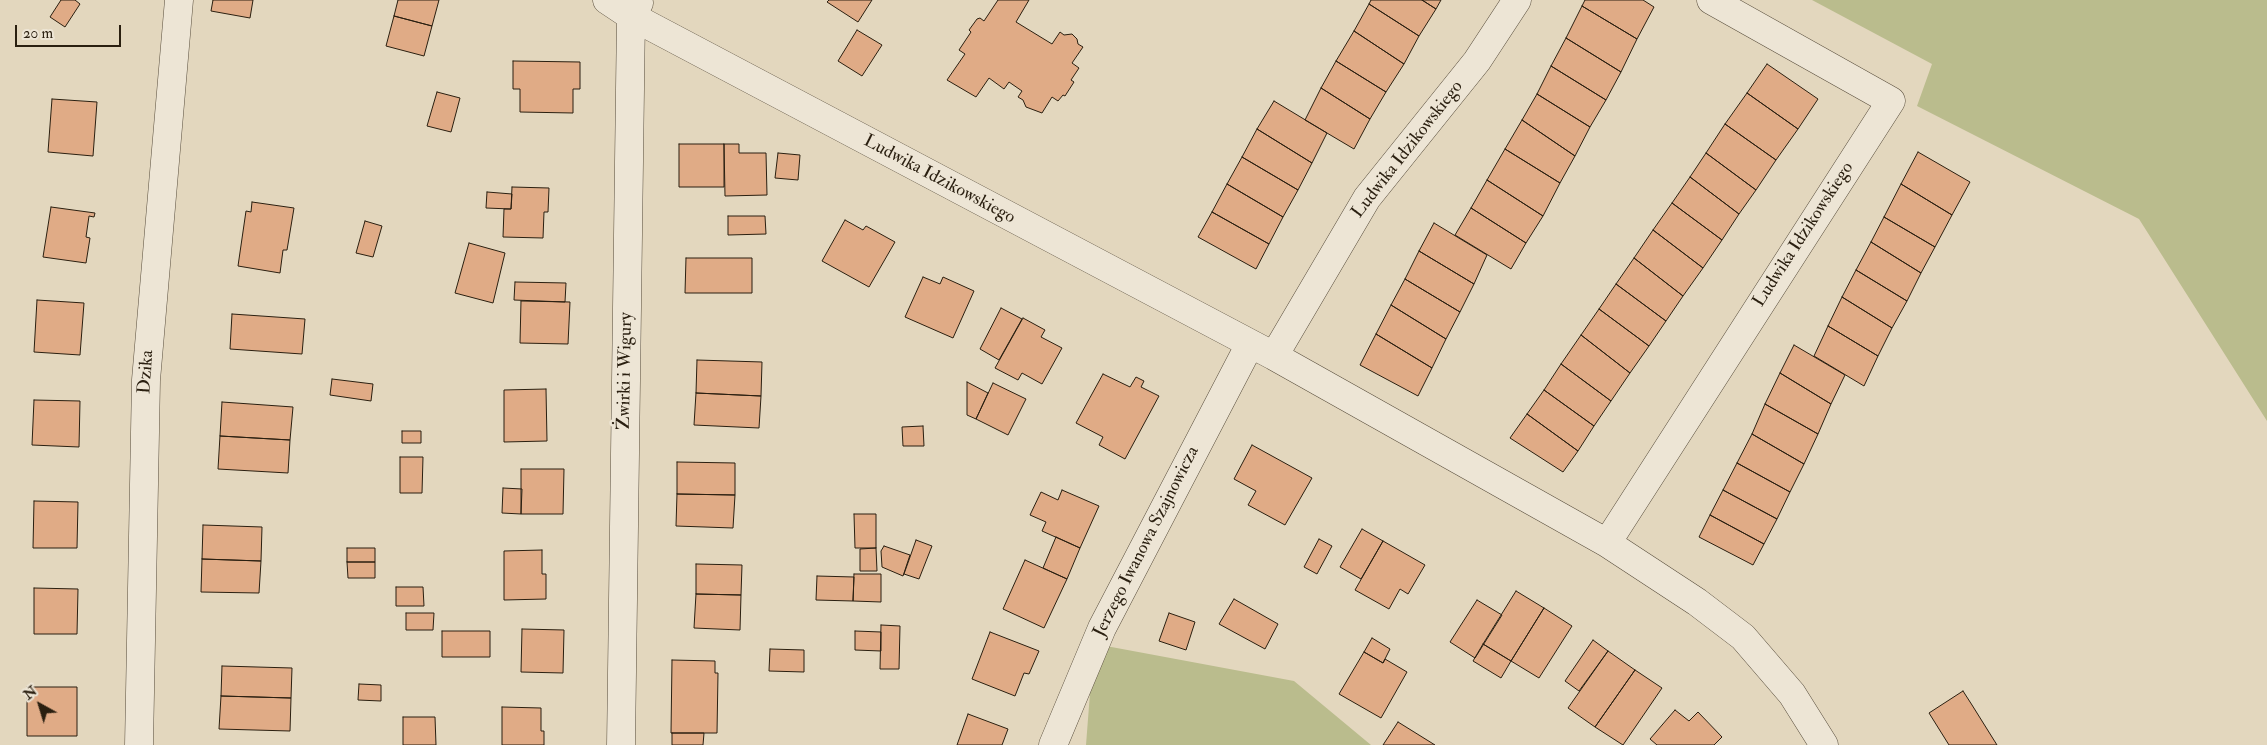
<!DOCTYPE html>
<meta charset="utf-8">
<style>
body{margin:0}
#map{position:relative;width:2267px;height:745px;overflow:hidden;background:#e3d7be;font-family:"IM FELL Double Pica",serif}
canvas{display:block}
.north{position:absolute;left:15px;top:680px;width:50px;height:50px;-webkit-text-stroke:4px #ede5d5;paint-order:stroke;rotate:321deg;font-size:14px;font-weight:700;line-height:20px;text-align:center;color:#2a1f10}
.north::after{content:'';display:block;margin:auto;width:18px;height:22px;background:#2a1f10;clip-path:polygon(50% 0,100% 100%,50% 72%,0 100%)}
.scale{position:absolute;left:15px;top:25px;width:106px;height:22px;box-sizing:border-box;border:2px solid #2a1f10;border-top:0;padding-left:6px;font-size:15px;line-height:18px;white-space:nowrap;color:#2a1f10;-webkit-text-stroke:4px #ede5d5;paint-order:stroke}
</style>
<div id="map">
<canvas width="2267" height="745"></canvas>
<div class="north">N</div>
<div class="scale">20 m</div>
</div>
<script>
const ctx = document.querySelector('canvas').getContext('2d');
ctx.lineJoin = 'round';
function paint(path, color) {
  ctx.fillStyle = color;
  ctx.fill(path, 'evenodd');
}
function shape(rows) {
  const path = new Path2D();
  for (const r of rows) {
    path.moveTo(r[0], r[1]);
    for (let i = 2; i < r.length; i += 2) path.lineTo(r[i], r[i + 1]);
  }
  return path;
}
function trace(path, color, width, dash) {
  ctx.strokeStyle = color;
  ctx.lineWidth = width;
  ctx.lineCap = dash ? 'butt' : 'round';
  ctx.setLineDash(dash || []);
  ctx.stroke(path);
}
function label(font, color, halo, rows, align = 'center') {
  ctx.font = font + ' "IM FELL Double Pica",serif';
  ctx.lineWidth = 5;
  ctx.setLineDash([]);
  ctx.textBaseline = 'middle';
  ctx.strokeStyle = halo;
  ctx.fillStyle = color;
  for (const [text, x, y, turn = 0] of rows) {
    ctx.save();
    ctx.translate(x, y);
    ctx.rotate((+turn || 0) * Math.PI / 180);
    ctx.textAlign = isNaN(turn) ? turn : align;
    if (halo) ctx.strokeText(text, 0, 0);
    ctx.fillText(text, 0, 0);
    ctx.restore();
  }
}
const green = shape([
 [1812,0,2267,0,2267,421,2139,219,1917,106,1932,64],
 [1106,646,1294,681,1371,745,1086,745,1091,680]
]);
const building = shape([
 [61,0,75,0,80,4,65,27,50,17,61,0],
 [213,0,253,0,250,18,211,11,213,0],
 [398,0,439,0,432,26,394,16,398,0],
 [829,0,872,0,858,22,827,2,829,0],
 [998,0,1029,0,1016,22,1052,44,1060,32,1064,35,1072,34,1077,39,1078,44,1083,47,1072,63,1079,68,1071,80,1074,82,1065,96,1063,95,1058,101,1052,97,1042,113,1026,107,1023,100,1018,97,1022,91,1009,82,1004,89,989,78,976,97,947,80,965,54,959,50,971,32,969,30,977,19,980,18,984,21,998,0],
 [1371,0,1422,0,1436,9,1419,36,1369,4,1371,0],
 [1422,0,1441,0,1436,9,1422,0],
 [1585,0,1643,0,1654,7,1637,39,1582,6,1585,0],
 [1369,4,1419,36,1404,64,1354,31,1369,4],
 [1582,6,1637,39,1621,72,1566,38,1582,6],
 [394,16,432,26,424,56,386,46,394,16],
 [857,30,882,45,862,76,838,61,857,30],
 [1354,31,1404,64,1386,92,1336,61,1354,31],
 [1566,38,1621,72,1606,100,1551,66,1566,38],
 [513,61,580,62,580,89,573,89,573,113,520,112,520,89,513,89,513,61],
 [1336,61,1386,92,1370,119,1321,88,1336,61],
 [1767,64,1818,99,1798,129,1747,93,1767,64],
 [1551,66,1606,100,1590,127,1537,94,1551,66],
 [1321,88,1370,119,1354,149,1305,120,1321,88],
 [437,92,460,98,451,132,427,126,437,92],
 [1747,93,1798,129,1776,160,1725,124,1747,93],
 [1537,94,1590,127,1575,156,1522,120,1537,94],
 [52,99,97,102,93,156,48,152,52,99],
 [1274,101,1327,133,1312,163,1257,129,1274,101],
 [1522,120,1575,156,1560,183,1505,149,1522,120],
 [1725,124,1776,160,1756,190,1706,153,1725,124],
 [1257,129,1312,163,1298,190,1242,157,1257,129],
 [679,144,724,144,724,187,679,187,679,144],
 [724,144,739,144,739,153,766,153,767,195,725,196,724,144],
 [1505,149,1560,183,1543,216,1487,180,1505,149],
 [1918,152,1970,182,1952,215,1901,184,1918,152],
 [778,153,800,155,798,180,775,178,778,153],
 [1706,153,1756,190,1739,214,1690,177,1706,153],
 [1242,157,1298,190,1283,217,1227,184,1242,157],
 [1690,177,1739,214,1722,240,1672,203,1690,177],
 [1487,180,1543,216,1526,243,1471,208,1487,180],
 [1227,184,1283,217,1269,244,1212,212,1227,184],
 [1901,184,1952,215,1935,247,1884,217,1901,184],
 [512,187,549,188,548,212,544,212,543,238,503,237,504,209,511,209,512,187],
 [487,192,512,194,511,209,486,208,487,192],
 [252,202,294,208,287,250,283,250,280,273,238,266,246,211,251,212,252,202],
 [1672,203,1722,240,1703,268,1653,230,1672,203],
 [51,207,95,213,94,217,89,216,86,237,90,238,86,263,43,257,51,207],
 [1471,208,1526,243,1511,269,1455,235,1471,208],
 [1212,212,1269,244,1256,269,1198,237,1212,212],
 [728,216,765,216,766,234,728,235,728,216],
 [1884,217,1935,247,1921,273,1871,242,1884,217],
 [845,220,863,230,866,226,895,242,869,287,822,261,845,220],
 [365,221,382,226,373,257,356,253,365,221],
 [1434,223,1487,255,1474,284,1419,251,1434,223],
 [1653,230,1703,268,1683,296,1634,258,1653,230],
 [1871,242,1921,273,1907,301,1856,270,1871,242],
 [469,243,505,253,493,303,455,293,469,243],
 [1419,251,1474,284,1460,312,1405,279,1419,251],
 [686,258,752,258,752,293,685,293,686,258],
 [1634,258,1683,296,1666,321,1616,284,1634,258],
 [1856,270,1907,301,1892,328,1842,297,1856,270],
 [923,277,940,284,943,277,974,291,953,338,905,317,923,277],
 [1405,279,1460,312,1446,339,1391,305,1405,279],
 [515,282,566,283,565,302,514,300,515,282],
 [1616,284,1666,321,1649,346,1599,309,1616,284],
 [1842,297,1892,328,1878,356,1828,326,1842,297],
 [37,300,84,303,80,355,34,352,37,300],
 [521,301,570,302,568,344,520,343,521,301],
 [1391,305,1446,339,1432,368,1376,334,1391,305],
 [1001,308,1022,319,999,360,980,349,1001,308],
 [1599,309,1649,346,1630,373,1581,335,1599,309],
 [232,314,305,319,302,354,230,349,232,314],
 [1023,318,1045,330,1041,337,1062,348,1042,384,1022,373,1018,380,995,368,1023,318],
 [1828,326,1878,356,1864,386,1814,356,1828,326],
 [1376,334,1432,368,1418,396,1360,365,1376,334],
 [1581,335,1630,373,1611,401,1561,364,1581,335],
 [1794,345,1845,375,1831,404,1780,373,1794,345],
 [697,360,762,362,761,396,696,393,697,360],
 [1561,364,1611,401,1594,426,1544,390,1561,364],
 [1780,373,1831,404,1818,434,1765,404,1780,373],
 [1103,374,1130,387,1136,377,1144,381,1141,387,1159,396,1125,459,1099,445,1103,437,1076,423,1103,374],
 [332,379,373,384,371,401,330,395,332,379],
 [967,382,988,393,976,419,967,415,967,382],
 [993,383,1026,399,1008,435,976,419,993,383],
 [546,389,547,441,504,442,504,390,546,389],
 [1544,390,1594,426,1578,451,1527,414,1544,390],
 [696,393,761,396,759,428,694,425,696,393],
 [34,400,80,401,79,447,32,445,34,400],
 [222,402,293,407,290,440,220,436,222,402],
 [1765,404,1818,434,1804,464,1752,434,1765,404],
 [1527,414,1578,451,1563,472,1510,438,1527,414],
 [923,426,924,446,903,446,902,427,923,426],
 [402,431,421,431,421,443,402,443,402,431],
 [1752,434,1804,464,1790,492,1737,463,1752,434],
 [220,436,290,440,288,473,218,469,220,436],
 [1252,445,1312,478,1285,525,1248,505,1256,491,1234,479,1252,445],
 [400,457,423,457,422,493,400,493,400,457],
 [677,462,735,463,735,495,677,494,677,462],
 [1737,463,1790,492,1777,519,1723,490,1737,463],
 [521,469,564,469,563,514,521,514,521,469],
 [503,488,522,489,521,514,502,513,503,488],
 [1062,490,1099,506,1080,548,1042,531,1046,522,1030,515,1041,492,1058,500,1062,490],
 [1723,490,1777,519,1764,544,1710,515,1723,490],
 [677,494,735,495,733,528,676,526,677,494],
 [34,501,78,502,77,548,33,548,34,501],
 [854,514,876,514,876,548,855,548,854,514],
 [1710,515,1764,544,1753,565,1699,537,1710,515],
 [203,525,262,527,261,561,202,559,203,525],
 [1362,529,1383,541,1361,579,1340,567,1362,529],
 [1056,537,1080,548,1067,579,1043,568,1056,537],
 [1319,539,1332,546,1317,574,1304,567,1319,539],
 [916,540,932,546,919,579,904,574,916,540],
 [1383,541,1425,565,1408,594,1400,589,1389,609,1355,590,1383,541],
 [884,546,910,555,903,576,882,567,881,551,884,546],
 [347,548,375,548,375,562,347,562,347,548],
 [876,548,877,571,860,571,860,549,876,548],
 [542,550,542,574,546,574,546,599,504,600,504,551,542,550],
 [202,559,261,561,259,593,201,592,202,559],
 [1025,560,1067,579,1044,628,1003,609,1025,560],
 [347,562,375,562,375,578,348,578,347,562],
 [696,564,742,565,741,595,696,594,696,564],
 [854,574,881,574,881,602,853,601,854,574],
 [817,576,854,577,853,601,816,600,817,576],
 [396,587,423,587,424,606,396,606,396,587],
 [34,588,78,589,77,634,34,634,34,588],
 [1516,591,1544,608,1511,661,1483,644,1516,591],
 [696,594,741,595,740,630,694,628,696,594],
 [1234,599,1278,624,1265,649,1219,624,1234,599],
 [1477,600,1502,615,1475,658,1450,642,1477,600],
 [1544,608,1572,626,1539,678,1511,661,1544,608],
 [406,613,434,613,433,630,406,630,406,613],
 [1169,613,1195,622,1186,650,1159,641,1169,613],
 [881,625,900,626,899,669,880,669,881,625],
 [522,629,564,630,563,673,521,672,522,629],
 [442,631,490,631,490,657,442,657,442,631],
 [855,631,881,632,881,651,855,650,855,631],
 [990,632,1039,651,1029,674,1024,673,1015,696,972,679,990,632],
 [1372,638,1390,649,1383,663,1364,652,1372,638],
 [1593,640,1608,651,1579,691,1565,681,1593,640],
 [1483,644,1511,661,1501,678,1473,661,1483,644],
 [770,649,804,650,804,672,769,671,770,649],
 [1608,651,1635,670,1595,727,1568,708,1608,651],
 [1364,652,1383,663,1385,659,1407,672,1381,718,1339,694,1364,652],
 [672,660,715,661,715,673,718,673,717,733,671,733,672,660],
 [222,666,292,668,291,698,221,696,222,666],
 [1635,670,1662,688,1623,745,1595,727,1635,670],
 [359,684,381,685,381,701,358,700,359,684],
 [27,687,77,687,77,736,27,736,27,687],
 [1963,691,1972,705,1997,745,1949,745,1929,713,1963,691],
 [221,696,291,698,290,731,219,729,221,696],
 [502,707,541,708,541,731,544,731,544,745,502,745,502,707],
 [1675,710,1689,721,1698,712,1722,737,1714,745,1657,745,1650,739,1675,710],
 [968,714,1008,729,1002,745,957,745,968,714],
 [403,717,435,717,436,745,403,745,403,717],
 [1398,722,1435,745,1383,745,1398,722],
 [672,733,704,733,703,745,672,745,672,733]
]);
const minor = shape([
 [607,0,631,16,1274,356,1607,543,1697,602,1743,637,1792,694,1824,745],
 [1274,356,1367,198,1477,61,1517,0],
 [1607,543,1891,101,1711,0],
 [139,745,146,380,179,0],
 [621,745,631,16,639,3],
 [1053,745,1102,628,1250,344]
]);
const streetNames = [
 ["Ludwika Idzikowskiego",1408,150,-52],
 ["Ludwika Idzikowskiego",939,180,28],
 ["Ludwika Idzikowskiego",1804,235,-57],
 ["Żwirki i Wigury",626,371,-89],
 ["Dzika",147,372,-86],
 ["Jerzego Iwanowa Szajnowicza",1147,542,-63]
];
paint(green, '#babc8d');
paint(building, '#e0ab86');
trace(building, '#2a1f10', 1);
trace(minor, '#584d3c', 29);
trace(minor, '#ede5d5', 28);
label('18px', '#2a1f10', '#ede5d5', streetNames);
</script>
